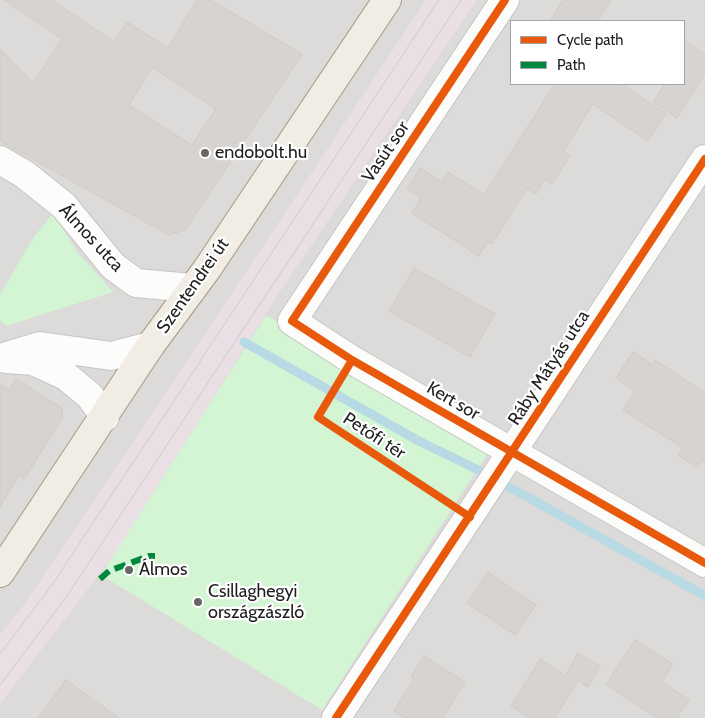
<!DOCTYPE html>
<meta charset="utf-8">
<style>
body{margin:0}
#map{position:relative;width:705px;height:718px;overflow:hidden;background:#edebe7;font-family:Cabin,sans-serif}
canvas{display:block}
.legend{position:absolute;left:510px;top:20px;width:175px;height:65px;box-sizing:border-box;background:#fff;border:1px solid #a5a5a5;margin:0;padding:6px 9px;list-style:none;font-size:15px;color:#1f1f1f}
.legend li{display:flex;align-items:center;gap:10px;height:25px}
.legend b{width:25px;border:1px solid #a5a5a5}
</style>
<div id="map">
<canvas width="705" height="718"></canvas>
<ul class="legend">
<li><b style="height:6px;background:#e8590c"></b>Cycle path</li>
<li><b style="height:6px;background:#00873e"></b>Path</li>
</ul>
</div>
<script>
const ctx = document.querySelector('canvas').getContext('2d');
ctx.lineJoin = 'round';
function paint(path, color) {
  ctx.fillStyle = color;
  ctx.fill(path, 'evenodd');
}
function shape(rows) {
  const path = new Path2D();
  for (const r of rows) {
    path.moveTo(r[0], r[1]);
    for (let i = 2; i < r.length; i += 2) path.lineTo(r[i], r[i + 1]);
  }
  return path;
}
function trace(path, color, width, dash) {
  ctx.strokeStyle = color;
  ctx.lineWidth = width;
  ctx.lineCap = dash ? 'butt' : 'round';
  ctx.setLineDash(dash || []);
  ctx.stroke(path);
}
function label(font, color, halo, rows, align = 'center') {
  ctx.font = font + ' Cabin,sans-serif';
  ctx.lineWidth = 4.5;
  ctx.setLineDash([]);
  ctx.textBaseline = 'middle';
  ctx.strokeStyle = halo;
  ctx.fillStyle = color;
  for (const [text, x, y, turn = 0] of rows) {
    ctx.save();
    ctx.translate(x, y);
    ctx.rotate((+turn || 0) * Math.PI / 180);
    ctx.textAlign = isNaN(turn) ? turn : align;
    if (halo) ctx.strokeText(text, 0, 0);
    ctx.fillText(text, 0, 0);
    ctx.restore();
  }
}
const residential = shape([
 [0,0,705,0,705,718,0,718],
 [511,21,684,21,684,84,511,84]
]);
const industrial = shape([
 [426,0,477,0,275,299,116,552,0,704,0,635,23,606,130,447]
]);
const park = shape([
 [53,213,78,253,113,292,6,326,0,320,0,294,34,237],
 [266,315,488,453,322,710,101,575]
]);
const stream = shape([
 [244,342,417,440,486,474,705,596]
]);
const building = shape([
 [4,0,52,0,114,42,127,22,168,48,197,0,211,0,302,54,185,230,169,235,0,141,0,49,33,83,62,39,4,0],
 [152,67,216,109,192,145,129,105,152,67],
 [563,0,611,0,598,21,550,21,563,0],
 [684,40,705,54,705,74,677,118,653,102,665,84,684,84,684,40],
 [555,84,622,84,666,114,648,141,593,104,563,152,570,156,552,184,545,179,536,194,527,188,492,244,488,242,479,256,412,213,421,198,407,189,420,168,442,182,448,172,484,195,555,84],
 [414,268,495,314,470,357,389,311,414,268],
 [633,352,652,364,655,360,705,393,705,462,702,460,697,468,678,455,683,448,623,410,635,391,616,378,633,352],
 [16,379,62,408,63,417,24,479,19,475,0,507,0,384,9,390,16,379],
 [488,572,536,605,515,635,467,603,488,572],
 [635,640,673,664,662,682,689,700,677,718,657,718,606,685,635,640],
 [578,653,600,666,588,687,566,674,578,653],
 [424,656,465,682,443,718,405,718,394,711,414,679,411,677,424,656],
 [540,659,577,683,555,718,530,718,511,706,540,659],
 [66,680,119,718,38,718,66,680]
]);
const minor = shape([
 [505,0,292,321,352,360,705,563],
 [0,160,24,174,64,206,113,266,136,283,192,288],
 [0,358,40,346,111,356,150,346],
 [6,359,33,361,66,376,90,396,105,417],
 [336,718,705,159]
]);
const major = shape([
 [0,573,150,346,207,269,387,0]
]);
const tram = shape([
 [0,654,52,585,439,0],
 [0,685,67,596,461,0]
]);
const quiet = shape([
 [100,579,109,571,149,556,155,556]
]);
const cycleway = shape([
 [505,0,292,321,352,360,705,563],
 [352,360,318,417,470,517],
 [336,718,705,159]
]);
const markers = [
 [205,153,5,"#676665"],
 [129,570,5,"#676665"],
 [198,602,5,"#676665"]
];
const streetNames = [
 ["Vasút sor",386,152,-56],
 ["Álmos utca",91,238,47],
 ["Szentendrei út",193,286,-55],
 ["Ráby Mátyás utca",549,368,-57],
 ["Kert sor",453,401,30],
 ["Petőfi tér",374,436,33]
];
const poiNames = [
 ["endobolt.hu",215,153],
 ["Álmos",139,570],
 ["Csillaghegyi",208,592],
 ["országzászló",208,613]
];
paint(residential, '#dcdbd9');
paint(industrial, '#ebdfe6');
paint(park, '#d3f5d4');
trace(stream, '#b8dae4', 9);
paint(building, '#d6d3d0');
trace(building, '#d0cdc8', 1);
trace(minor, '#c6c5c3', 30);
trace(major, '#a49983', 30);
trace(minor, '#fcfcfb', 28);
trace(major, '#f1ece4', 28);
trace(tram, '#cbcbca', 1);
trace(quiet, '#00873e', 6, [12, 6]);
trace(cycleway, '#e8590c', 8);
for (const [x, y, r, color] of markers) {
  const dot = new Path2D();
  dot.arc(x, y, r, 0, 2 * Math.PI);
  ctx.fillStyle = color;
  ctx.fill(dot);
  trace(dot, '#fff', 2);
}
label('18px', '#1f1f1f', '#fff', streetNames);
label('18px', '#1f1f1f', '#fff', poiNames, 'left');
</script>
